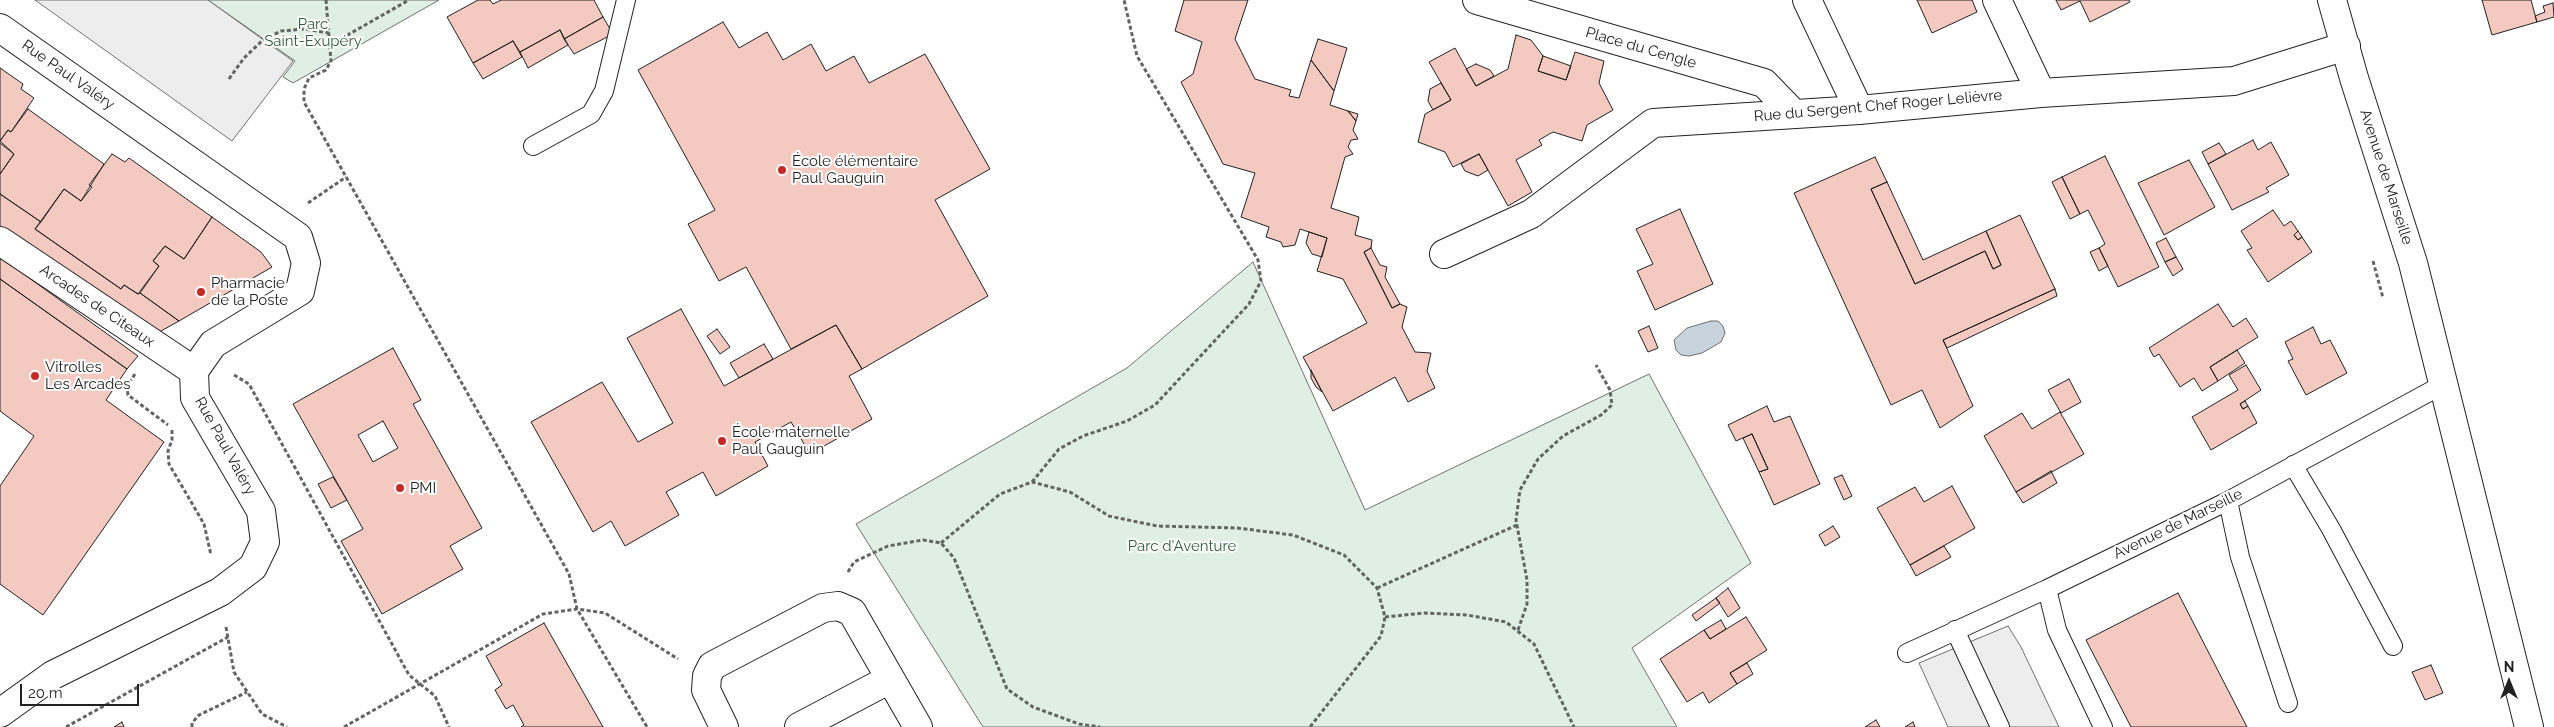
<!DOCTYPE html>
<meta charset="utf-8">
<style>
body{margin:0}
#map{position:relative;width:2554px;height:727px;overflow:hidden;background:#fff;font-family:Raleway,sans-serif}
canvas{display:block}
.north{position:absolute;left:2484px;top:657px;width:50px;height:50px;-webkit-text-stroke:4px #fff;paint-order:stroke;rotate:0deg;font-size:14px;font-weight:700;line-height:20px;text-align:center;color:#222}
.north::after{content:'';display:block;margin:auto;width:18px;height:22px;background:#222;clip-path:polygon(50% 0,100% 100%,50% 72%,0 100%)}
.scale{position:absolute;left:20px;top:684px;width:119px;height:22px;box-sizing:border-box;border:2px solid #222;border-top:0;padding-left:6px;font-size:15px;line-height:18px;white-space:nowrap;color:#222;-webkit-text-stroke:4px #fff;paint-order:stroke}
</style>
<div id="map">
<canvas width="2554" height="727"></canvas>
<div class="north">N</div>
<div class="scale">20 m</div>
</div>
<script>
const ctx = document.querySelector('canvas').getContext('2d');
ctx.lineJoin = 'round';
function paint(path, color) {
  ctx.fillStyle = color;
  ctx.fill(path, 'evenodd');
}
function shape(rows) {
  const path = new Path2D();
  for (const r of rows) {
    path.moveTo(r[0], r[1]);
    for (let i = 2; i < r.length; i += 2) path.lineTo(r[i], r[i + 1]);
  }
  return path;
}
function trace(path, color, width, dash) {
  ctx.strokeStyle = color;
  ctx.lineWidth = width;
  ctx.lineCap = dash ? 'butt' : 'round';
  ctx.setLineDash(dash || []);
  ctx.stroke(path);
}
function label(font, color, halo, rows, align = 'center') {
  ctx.font = font + ' Raleway,sans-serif';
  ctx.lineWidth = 4;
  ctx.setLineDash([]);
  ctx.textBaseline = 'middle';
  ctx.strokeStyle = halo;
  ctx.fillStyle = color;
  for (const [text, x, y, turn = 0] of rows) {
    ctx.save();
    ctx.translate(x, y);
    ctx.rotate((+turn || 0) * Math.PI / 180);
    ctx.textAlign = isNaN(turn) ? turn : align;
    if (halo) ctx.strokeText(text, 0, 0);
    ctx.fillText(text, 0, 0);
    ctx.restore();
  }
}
const green = shape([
 [208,0,439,0,293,83,283,77,295,61,208,0],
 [1253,262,1365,510,1649,374,1751,563,1632,648,1677,727,983,727,856,524,1127,368,1253,262]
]);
const parking = shape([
 [35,0,208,0,293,61,232,141,35,0],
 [2008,626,2021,647,2059,727,1948,727,1919,663,2008,626]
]);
const water = shape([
 [1711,321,1718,321,1723,326,1725,333,1721,342,1702,353,1689,356,1681,355,1676,350,1674,340,1687,328,1711,321]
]);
const building = shape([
 [478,0,490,0,493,4,501,0,594,0,603,17,564,39,560,30,520,52,513,41,473,63,447,17,478,0],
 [1184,0,1248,0,1235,39,1255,79,1291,90,1289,96,1299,98,1311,60,1334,91,1330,105,1348,111,1356,121,1353,130,1358,139,1351,140,1348,147,1353,154,1345,157,1331,208,1359,217,1355,235,1372,240,1371,248,1364,252,1392,308,1400,304,1407,307,1402,327,1415,352,1431,353,1427,371,1435,388,1408,402,1395,377,1333,411,1303,357,1367,323,1343,279,1317,271,1327,238,1300,229,1295,245,1283,247,1281,242,1266,237,1269,227,1241,217,1255,173,1223,164,1181,82,1193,74,1202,42,1175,31,1184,0],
 [1917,0,1972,0,1977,12,1932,33,1917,0],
 [2056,0,2129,0,2130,2,2090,22,2080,1,2061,10,2056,0],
 [2482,0,2531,0,2537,22,2492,35,2482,0],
 [2553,3,2554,17,2537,22,2535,16,2545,12,2543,6,2553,3],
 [603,17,613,34,574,54,564,39,603,17],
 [723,22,739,48,767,32,783,60,811,44,826,71,854,56,869,83,925,54,990,169,935,200,988,296,862,369,836,325,791,349,746,267,719,281,688,224,715,210,638,70,723,22],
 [560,30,568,45,528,68,520,52,560,30],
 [1516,35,1531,40,1543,56,1538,71,1566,80,1575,52,1604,61,1599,83,1613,110,1587,125,1582,141,1553,132,1539,140,1542,145,1516,160,1532,192,1508,206,1479,154,1453,167,1445,152,1418,142,1425,114,1451,100,1429,62,1455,48,1476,86,1508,69,1516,35],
 [1318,39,1347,48,1334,91,1311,60,1318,39],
 [513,41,522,57,483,79,473,63,513,41],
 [1543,56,1571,66,1566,80,1538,71,1543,56],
 [1476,64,1490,70,1494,76,1476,86,1466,69,1476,64],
 [0,68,23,84,21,89,34,98,11,132,8,130,0,141,0,68],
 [1441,83,1451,100,1433,110,1428,101,1430,89,1441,83],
 [28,109,104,164,81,201,64,189,41,222,0,194,0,174,14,154,0,141,8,130,11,132,28,109],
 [1348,111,1358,114,1356,121,1348,111],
 [2253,140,2258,150,2271,142,2289,175,2266,188,2269,192,2232,210,2208,164,2253,140],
 [0,143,14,154,0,174,0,143],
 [2219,143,2226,154,2208,164,2202,152,2219,143],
 [112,154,125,162,129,158,212,217,184,259,165,246,153,261,159,266,138,294,124,285,121,289,35,229,64,189,81,201,92,187,89,185,112,154],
 [1479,154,1488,170,1478,176,1465,171,1461,164,1479,154],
 [2105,156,2159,267,2118,287,2099,248,2105,244,2088,210,2080,214,2062,177,2105,156],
 [1875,157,1887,182,1871,189,1915,284,1985,251,1993,269,2001,265,1986,231,2020,215,2055,289,1943,340,1973,406,1940,428,1922,390,1891,405,1794,193,1875,157],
 [2189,160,2215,207,2164,235,2138,183,2189,160],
 [2062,177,2080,214,2070,219,2052,182,2062,177],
 [1887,182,1923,260,1986,231,2001,265,1993,269,1985,251,1915,284,1871,189,1887,182],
 [0,194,41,222,35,229,121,289,124,285,138,294,140,293,179,321,152,336,0,228,0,194],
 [1680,209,1713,284,1655,310,1637,271,1653,264,1636,229,1680,209],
 [2273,210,2284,226,2291,221,2298,231,2294,235,2298,240,2302,237,2312,252,2268,282,2247,250,2252,248,2241,231,2273,210],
 [212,217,261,252,272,267,179,321,140,293,159,266,153,261,165,246,184,259,212,217],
 [2298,231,2302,237,2298,240,2294,235,2298,231],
 [1309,232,1327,238,1322,257,1312,254,1306,243,1309,232],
 [2166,238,2176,257,2165,262,2156,243,2166,238],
 [1371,248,1380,265,1387,267,1385,277,1400,304,1392,308,1364,252,1371,248],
 [2099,248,2108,266,2099,271,2090,252,2099,248],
 [0,257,138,356,127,369,0,279,0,257],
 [2176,257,2183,269,2173,276,2165,262,2176,257],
 [0,279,127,369,106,400,164,442,43,615,0,584,0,486,34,436,0,411,0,279],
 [2055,289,2057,296,1947,348,1943,340,2055,289],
 [2218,304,2233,327,2246,318,2258,337,2210,367,2218,381,2202,391,2194,378,2180,387,2159,354,2154,357,2149,348,2218,304],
 [681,309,724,386,836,325,862,369,849,376,872,419,810,454,791,422,755,442,768,466,716,496,703,472,666,492,679,515,625,546,611,521,593,532,531,422,602,382,638,442,673,423,627,338,681,309],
 [1649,326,1658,348,1648,352,1638,331,1649,326],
 [2313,327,2321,344,2330,340,2347,373,2306,395,2288,361,2293,359,2285,342,2313,327],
 [717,329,730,347,720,354,707,336,717,329],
 [764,344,773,359,739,378,730,363,764,344],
 [393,348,421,400,413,404,482,528,450,546,463,569,382,614,341,541,363,529,293,404,393,348],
 [383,421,398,448,373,462,358,435,383,421],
 [2237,350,2245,363,2218,381,2210,367,2237,350],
 [2246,365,2261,390,2240,404,2243,409,2248,406,2257,423,2211,450,2192,417,2238,390,2229,375,2246,365],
 [1311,370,1322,392,1316,387,1311,378,1311,370],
 [2069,379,2081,402,2061,413,2048,390,2069,379],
 [2245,401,2248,406,2243,409,2240,404,2245,401],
 [1767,406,1774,422,1790,416,1820,484,1774,505,1759,472,1768,469,1752,434,1736,441,1728,425,1767,406],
 [2060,412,2084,454,2016,492,1984,436,2022,413,2032,429,2060,412],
 [1752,434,1768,469,1759,472,1743,438,1752,434],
 [2051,471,2057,483,2023,503,2016,492,2051,471],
 [1842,475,1852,496,1844,500,1834,478,1842,475],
 [333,477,347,500,331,508,318,484,333,477],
 [1952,486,1975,528,1910,565,1877,508,1915,487,1924,502,1952,486],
 [1833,526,1840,537,1825,546,1819,535,1833,526],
 [1944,546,1951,557,1916,576,1910,565,1944,546],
 [1728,588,1740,608,1728,617,1716,598,1728,588],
 [2178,593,2247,727,2131,727,2086,640,2178,593],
 [1716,598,1720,603,1696,621,1692,615,1716,598],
 [1746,617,1767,650,1730,673,1737,684,1709,703,1703,692,1687,702,1660,659,1704,630,1710,639,1746,617],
 [1721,620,1726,629,1710,639,1704,630,1721,620],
 [544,623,603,727,521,727,524,725,513,705,506,709,495,690,502,685,486,656,544,623],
 [1747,663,1753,674,1737,684,1730,673,1747,663],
 [2431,665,2443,693,2425,700,2412,672,2431,665],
 [1876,720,1880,727,1865,727,1876,720],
 [122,722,124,727,114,727,122,722],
 [1913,722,1915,727,1905,727,1913,722]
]);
const path = shape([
 [326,0,331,61,326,70,309,78,304,89,304,102,569,574,577,609,647,727],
 [330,45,409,0],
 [229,79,244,58,263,40,281,31,304,29,329,33],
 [308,203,346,177],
 [2373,261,2383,298],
 [135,374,127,386,128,395,168,425],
 [234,375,249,384,409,675,435,696,449,727],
 [172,430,172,440,168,451,169,464,204,524,211,555],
 [1032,482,1059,449,1083,436,1127,421,1155,405,1249,304,1261,281,1258,260,1137,56,1124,0],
 [941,543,1000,494,1032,482,1070,492,1109,516,1157,526,1237,528,1293,535,1344,555,1377,588,1385,617,1381,636,1310,727],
 [848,572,854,562,888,546,923,540,941,543,954,558,1007,689,1033,707,1079,724,1100,727],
 [1377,588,1517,525],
 [1385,617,1424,613,1467,615,1506,622,1534,644,1574,727],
 [226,627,234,672,262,714,287,727],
 [1518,630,1527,604,1527,580,1516,520,1520,490,1538,459,1563,436,1601,415,1612,405,1610,390,1596,365],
 [66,727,228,637],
 [192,727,192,723,199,715,247,692],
 [344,727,543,614,577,609,605,613,678,659]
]);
const lane = shape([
 [533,146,591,114,604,91,626,0],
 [2293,465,2331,529,2393,646],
 [2228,501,2240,557,2288,703],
 [2047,589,2057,630,2103,727],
 [1955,630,2000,727],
 [1907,653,2047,589,2228,501,2444,384]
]);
const street = shape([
 [1477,0,1764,83,1794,114],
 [1807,0,1859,110],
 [1997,0,2041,93],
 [0,28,298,237,306,263,300,291,213,344,194,371,195,398,261,511,265,542,253,567,220,592,53,675,0,713],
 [0,241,194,371],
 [1444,254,1531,214,1653,123,1859,110,2041,93,2234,81,2346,46],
 [724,727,706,690,707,676,712,666,823,608,838,606,852,612,918,727],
 [799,727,890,679]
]);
const secondary = shape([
 [2332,0,2354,78,2413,263,2529,727]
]);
const markers = [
 [782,170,5,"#c62828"],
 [201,292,5,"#c62828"],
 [35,376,5,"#c62828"],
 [722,441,5,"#c62828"],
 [400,488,5,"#c62828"]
];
const parkNames = [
 ["Parc",313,24],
 ["Saint-Exupéry",313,41],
 ["Parc d'Aventure",1182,546]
];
const streetNames = [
 ["Place du Cengle",1641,48,16],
 ["Rue Paul Valéry",68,75,35],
 ["Rue du Sergent Chef Roger Lelièvre",1878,106,-5],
 ["Avenue de Marseille",2386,177,72],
 ["Arcades de Citeaux",97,306,34],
 ["Rue Paul Valéry",225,446,61],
 ["Avenue de Marseille",2178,524,-26]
];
const poiNames = [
 ["École élémentaire",792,161],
 ["Paul Gauguin",792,178],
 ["Pharmacie",211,283],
 ["de la Poste",211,300],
 ["Vitrolles",45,367],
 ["Les Arcades",45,384],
 ["École maternelle",732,432],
 ["Paul Gauguin",732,449],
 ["PMI",410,488]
];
paint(green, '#e0efe3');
trace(green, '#6f6f6f', 1);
paint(parking, '#ededed');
trace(parking, '#6f6f6f', 1);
paint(water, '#c7d3dd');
trace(water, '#6f6f6f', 1);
paint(building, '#f3c9c0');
trace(building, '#222', 1);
trace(lane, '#222', 20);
trace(street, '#222', 30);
trace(secondary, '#222', 30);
trace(path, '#646464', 3, [4, 2.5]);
trace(lane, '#fff', 18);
trace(street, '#fff', 28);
trace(secondary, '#fff', 28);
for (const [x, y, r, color] of markers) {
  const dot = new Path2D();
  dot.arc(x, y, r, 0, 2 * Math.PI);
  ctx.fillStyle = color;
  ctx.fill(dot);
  trace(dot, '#fff', 2);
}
label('15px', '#2f5e38', '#fff', parkNames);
label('15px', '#222', '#fff', streetNames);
label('15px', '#222', '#fff', poiNames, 'left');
</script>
